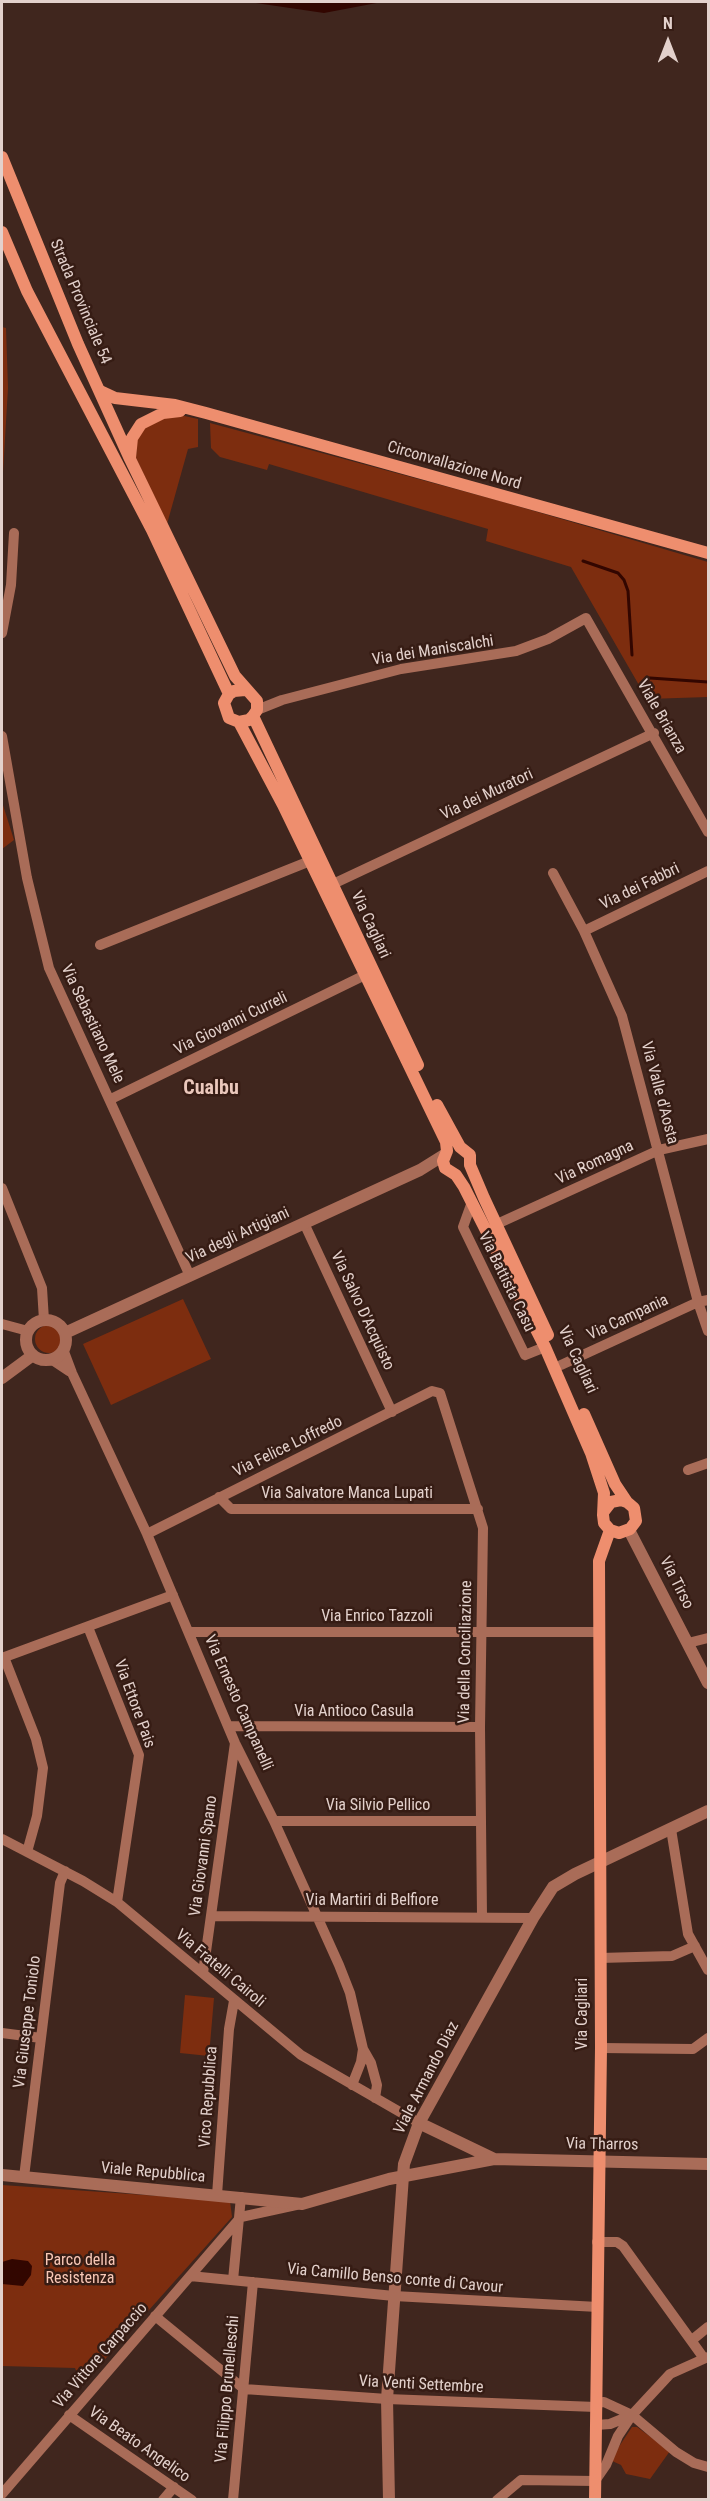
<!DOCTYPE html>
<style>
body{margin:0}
#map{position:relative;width:710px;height:2501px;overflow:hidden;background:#40261e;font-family:"Roboto Condensed",sans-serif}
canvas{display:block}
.frame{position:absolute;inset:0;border:3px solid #e3d1cc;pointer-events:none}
.north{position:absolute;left:638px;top:12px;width:60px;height:60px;-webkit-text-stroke:4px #361c14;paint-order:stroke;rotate:0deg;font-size:16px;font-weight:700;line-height:24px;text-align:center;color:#e3d1cc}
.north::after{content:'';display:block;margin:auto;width:21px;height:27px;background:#e3d1cc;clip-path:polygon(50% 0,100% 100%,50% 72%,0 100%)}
</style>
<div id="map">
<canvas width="710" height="2501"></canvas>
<div class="frame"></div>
<div class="north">N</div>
</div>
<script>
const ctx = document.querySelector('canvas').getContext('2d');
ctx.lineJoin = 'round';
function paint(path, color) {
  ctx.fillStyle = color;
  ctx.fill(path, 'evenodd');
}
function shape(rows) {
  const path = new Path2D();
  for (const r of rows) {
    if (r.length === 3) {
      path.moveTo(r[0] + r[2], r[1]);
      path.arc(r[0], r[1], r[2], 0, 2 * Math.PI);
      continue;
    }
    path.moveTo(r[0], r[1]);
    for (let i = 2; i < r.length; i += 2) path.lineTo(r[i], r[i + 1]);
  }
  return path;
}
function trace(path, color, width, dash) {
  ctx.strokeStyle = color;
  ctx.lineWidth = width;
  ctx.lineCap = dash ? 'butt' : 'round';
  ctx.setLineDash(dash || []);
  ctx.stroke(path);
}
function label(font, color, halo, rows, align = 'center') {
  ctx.font = font + ' "Roboto Condensed",sans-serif';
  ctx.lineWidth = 5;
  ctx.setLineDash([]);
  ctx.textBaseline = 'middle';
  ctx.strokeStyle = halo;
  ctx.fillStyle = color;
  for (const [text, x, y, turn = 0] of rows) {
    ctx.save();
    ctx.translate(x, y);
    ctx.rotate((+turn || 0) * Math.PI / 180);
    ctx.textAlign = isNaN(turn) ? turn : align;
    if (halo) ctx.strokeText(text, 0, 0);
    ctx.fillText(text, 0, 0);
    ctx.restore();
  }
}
const green = shape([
 [2,327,6,328,8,388,2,489,2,576],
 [180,415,198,419,198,447,188,449,167,524,136,458,137,438,143,429,160,419],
 [210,423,500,501,708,562,708,697,647,699,571,567,486,541,488,529,269,464,267,470,220,457,211,448],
 [2,802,14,840,2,849],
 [183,1299,211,1359,111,1405,83,1344],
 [49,1339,14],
 [185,1995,214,1998,209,2056,180,2053],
 [2,2185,230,2201,232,2217,82,2385,75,2368,2,2366],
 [632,2427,637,2427,670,2451,650,2479,626,2474,621,2465,610,2460]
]);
const water = shape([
 [249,2,382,2,324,13],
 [12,2259,28,2261,32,2266,31,2275,23,2286,2,2284,2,2262]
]);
const stream = shape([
 [583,561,618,573,624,580,628,591,632,655],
 [650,678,708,682]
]);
const minor = shape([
 [2,633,11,585,14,533],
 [257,710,282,700,401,669,516,651,548,639,586,618,708,832],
 [2,736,27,878,49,968,190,1276],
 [553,873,584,931,622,1016,698,1302,708,1331],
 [333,884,654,733],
 [584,931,708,871],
 [100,945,310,861],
 [111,1099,365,975],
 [2,1188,42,1288,44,1320],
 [472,1202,463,1227,525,1355,545,1347],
 [304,1223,392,1412],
 [497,1224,659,1150,708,1139],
 [2,1324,28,1331],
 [63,1349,72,1373,147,1534,235,1743,274,1821,339,1965,350,1993,363,2049,371,2063,377,2085,375,2098],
 [51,1359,69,1371],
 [561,1365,698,1302,708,1300],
 [688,1470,708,1463],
 [219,1497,231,1509,478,1509],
 [147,1534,432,1391,440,1393,483,1528,480,1727,482,1916],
 [88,1627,139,1755,117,1902],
 [189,1632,600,1632],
 [688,1643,708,1638],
 [4,1657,36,1739,43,1768,37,1816,27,1852],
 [2,1658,173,1595],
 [228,1726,480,1727],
 [274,1821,481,1821],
 [671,1829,688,1934,708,1970],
 [2,1839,83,1881,117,1902,301,2055,419,2123],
 [211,1916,533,1918],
 [600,1958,672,1956,695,1946],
 [203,1973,235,1743],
 [2,2033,41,2038],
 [601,2048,693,2049,708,2038],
 [352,2085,361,2062,363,2049],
 [24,2177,60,1883,65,1871],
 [217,2195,229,2029,234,2001],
 [241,2217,296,2205],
 [597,2242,617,2242,623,2246,703,2357],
 [190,2276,394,2296,598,2307],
 [233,2280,241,2197],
 [155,2316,244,2389,387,2399,596,2407],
 [692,2340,708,2327],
 [596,2403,604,2402,632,2415,676,2452,694,2463,708,2467],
 [69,2415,192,2500],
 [596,2425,610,2424,632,2415],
 [2,2494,241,2217],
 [163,2500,174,2487],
 [233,2500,253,2282],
 [497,2500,521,2480,595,2481,606,2465,618,2436,632,2415,670,2374,708,2357]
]);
const tertiary = shape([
 [46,1340,20],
 [65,1333,420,1170,444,1155],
 [2,1378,33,1355],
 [629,1530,708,1683],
 [419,2123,494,2159],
 [2,2175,302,2204,389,2179,494,2159,708,2164],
 [389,2500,387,2399,403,2176,404,2164,419,2123,533,1918,553,1887,575,1874,708,1811]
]);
const secondary = shape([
 [2,157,78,344,130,459,235,676,257,701,257,710,253,716,249,720,239,722,229,718,224,703,229,694,234,691,245,690],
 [2,232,27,291,152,530,229,694],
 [100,391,115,398,175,405,206,413,708,553],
 [130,458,132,438,141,424,163,413,180,411],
 [253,716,418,1065],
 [239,722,283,805,446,1142,447,1151,443,1161,445,1168,456,1175,464,1187,545,1347,591,1453,604,1493,603,1515,604,1523,610,1530,619,1533,630,1529,636,1521,634,1508,627,1502,621,1500,611,1502,604,1511],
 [437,1105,460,1147,470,1155,470,1165,484,1198,548,1335],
 [584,1414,615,1484,627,1502],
 [595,2500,601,2048,599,1561,610,1530]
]);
const streetNames = [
 ["Strada Provinciale 54",80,302,67],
 ["Circonvallazione Nord",454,466,16],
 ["Via dei Maniscalchi",433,651,-9],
 ["Viale Brianza",661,717,60],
 ["Via dei Muratori",487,795,-25],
 ["Via dei Fabbri",640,887,-26],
 ["Via Cagliari",370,925,65],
 ["Via Sebastiano Mele",92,1024,65],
 ["Via Giovanni Curreli",231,1024,-26],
 ["Via Valle d'Aosta",659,1093,75],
 ["Via Romagna",595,1163,-25],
 ["Via degli Artigiani",238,1236,-25],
 ["Via Battista Casu",506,1282,64],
 ["Via Salvo D'Acquisto",362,1311,65],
 ["Via Campania",628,1318,-25],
 ["Via Cagliari",577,1360,65],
 ["Via Felice Loffredo",288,1447,-26],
 ["Via Salvatore Manca Lupati",347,1494],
 ["Via Tirso",676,1583,63],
 ["Via Enrico Tazzoli",377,1617],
 ["Via della Conciliazione",466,1652,-89],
 ["Via Ernesto Campanelli",238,1703,66],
 ["Via Ettore Pais",134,1704,70],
 ["Via Antioco Casula",354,1712],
 ["Via Silvio Pellico",378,1806],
 ["Via Giovanni Spano",204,1856,-82],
 ["Via Martiri di Belfiore",372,1901],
 ["Via Fratelli Cairoli",220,1969,40],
 ["Via Cagliari",583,2014,-90],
 ["Via Giuseppe Toniolo",28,2022,-83],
 ["Viale Armando Diaz",427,2078,-63],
 ["Vico Repubblica",209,2097,-86],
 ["Via Tharros",602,2145,1],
 ["Viale Repubblica",153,2173,5],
 ["Via Camillo Benso conte di Cavour",395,2279,5],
 ["Via Vittore Carpaccio",101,2356,-49],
 ["Via Venti Settembre",421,2385,3],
 ["Via Filippo Brunelleschi",228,2389,-85],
 ["Via Beato Angelico",139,2445,35]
];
const parkNames = [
 ["Parco della",80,2261],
 ["Resistenza",80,2279]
];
const quarterNames = [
 ["Cualbu",211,1089]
];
paint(green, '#7d2d0f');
paint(water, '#320600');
trace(stream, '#320600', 3);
trace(minor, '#a96c58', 10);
trace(tertiary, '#a96c58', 12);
trace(secondary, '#ee8e6e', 12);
label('16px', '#e3d1cc', '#361c14', streetNames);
label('16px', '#f9c7b6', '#361c14', parkNames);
label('bold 20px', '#ebc8bc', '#361c14', quarterNames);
</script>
